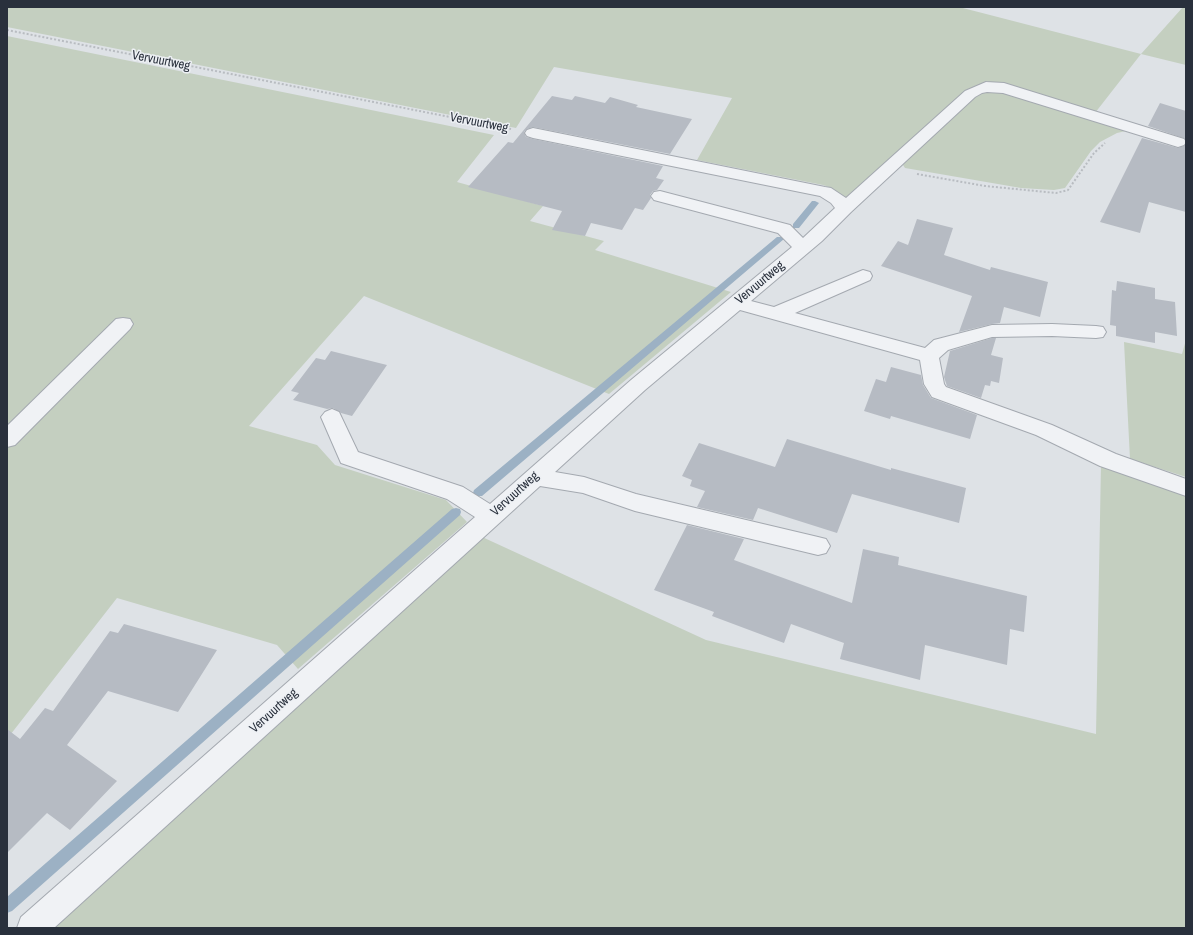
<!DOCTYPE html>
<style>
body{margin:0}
#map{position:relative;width:1193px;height:935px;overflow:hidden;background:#dee2e6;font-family:"Archivo Narrow",sans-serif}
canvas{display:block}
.frame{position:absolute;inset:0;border:8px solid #29303c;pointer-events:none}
</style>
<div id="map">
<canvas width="1193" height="935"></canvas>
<div class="frame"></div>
</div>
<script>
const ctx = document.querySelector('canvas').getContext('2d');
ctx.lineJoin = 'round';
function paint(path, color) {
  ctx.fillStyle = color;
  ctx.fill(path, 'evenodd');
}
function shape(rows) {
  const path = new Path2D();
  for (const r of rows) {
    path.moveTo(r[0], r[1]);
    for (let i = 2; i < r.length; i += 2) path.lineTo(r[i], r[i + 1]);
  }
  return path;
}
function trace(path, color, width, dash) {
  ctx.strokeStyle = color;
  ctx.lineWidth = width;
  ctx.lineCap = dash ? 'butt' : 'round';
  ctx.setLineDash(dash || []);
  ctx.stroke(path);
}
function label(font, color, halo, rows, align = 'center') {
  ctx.font = font + ' "Archivo Narrow",sans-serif';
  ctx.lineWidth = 3;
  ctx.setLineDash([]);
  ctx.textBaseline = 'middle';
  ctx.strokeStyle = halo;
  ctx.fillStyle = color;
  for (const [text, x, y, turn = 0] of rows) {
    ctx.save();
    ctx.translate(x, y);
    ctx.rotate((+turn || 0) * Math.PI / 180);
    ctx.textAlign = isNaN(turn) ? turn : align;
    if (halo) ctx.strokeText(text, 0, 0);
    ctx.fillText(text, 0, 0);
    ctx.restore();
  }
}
const green = shape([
 [7,7,959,7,1141,54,1183,7,1186,7,1186,65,1141,54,1095,113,994,84,973,87,846,200,832,188,823,185,697,160,732,98,554,67,516,128,7,27],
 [7,36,494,135,457,182,543,206,530,221,604,241,595,250,731,292,609,394,364,296,249,426,317,445,335,465,446,500,467,522,298,669,277,645,117,598,7,739],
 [999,90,1130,130,1117,133,1100,142,1091,151,1065,188,1054,190,1021,188,905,168,903,165,905,162,979,93],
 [1186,340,1186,477,1130,459,1124,342,1182,354],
 [1101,464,1186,494,1186,928,50,928,480,536,706,640,1096,734]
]);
const stream = shape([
 [812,201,815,201,819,203,799,228,793,228,793,224,812,201],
 [777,237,783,237,784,239,482,496,474,496,473,493,474,490,777,237],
 [456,508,460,509,461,512,460,515,12,911,7,913,7,897,452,509,456,508]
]);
const building = shape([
 [552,96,572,100,575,96,605,103,610,97,638,105,636,107,692,119,670,154,533,127,527,129,524,132,526,137,533,139,663,166,656,178,664,180,657,190,653,191,650,195,651,198,643,210,635,208,622,230,591,223,585,236,552,230,562,211,468,187,508,142,513,143],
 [1160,103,1186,111,1186,139,1148,126],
 [1142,138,1178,148,1186,145,1186,212,1149,202,1140,233,1100,222],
 [917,219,953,228,944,255,990,270,991,267,1048,282,1040,317,1004,307,1000,323,992,324,959,332,972,296,881,266,898,241,908,245],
 [1117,281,1155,288,1155,299,1175,302,1177,336,1155,332,1155,343,1116,336,1116,326,1110,325,1112,290,1116,291],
 [992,338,996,338,991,355,1003,358,999,383,991,381,990,386,985,385,981,398,947,386,944,377,950,351],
 [331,351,387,365,352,416,341,413,333,408,327,409,293,400,299,393,291,391,316,358,325,360],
 [891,367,921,375,923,385,931,398,977,415,970,439,891,416,890,419,864,411,876,379,886,382],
 [787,439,891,470,891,468,966,488,959,523,852,494,837,533,758,508,753,520,697,507,705,491,690,486,692,480,682,476,699,443,775,467],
 [687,525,744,539,734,560,852,603,863,549,899,557,898,565,1027,596,1024,632,1010,629,1007,665,925,645,920,680,840,659,844,643,791,624,784,643,712,616,714,612,654,590],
 [124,624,217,650,178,712,108,691,67,745,117,781,70,830,47,813,7,853,7,729,20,739,45,708,53,711,110,631,118,633]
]);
const path = shape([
 [7,30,511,129],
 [917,174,985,186,1056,193,1068,190,1094,153,1105,143]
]);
const minor = shape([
 [986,82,1004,83,1020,88,1184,139,1186,142,1184,145,1178,147,1003,93,987,92,982,93,975,97,851,212,822,241,751,301,774,307,863,270,870,272,872,276,870,280,795,313,925,348,934,340,992,325,1052,324,1096,326,1103,327,1106,332,1103,337,1096,338,1052,336,992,337,948,350,939,358,944,384,946,387,1052,425,1116,454,1186,479,1186,496,1100,466,1036,435,932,397,924,384,920,360,740,310,645,390,555,472,584,477,636,494,818,537,826,539,830,546,826,553,818,555,635,511,583,493,540,486,54,928,17,928,21,917,475,517,447,499,341,463,321,417,325,412,332,409,339,412,358,452,463,487,490,504,631,380,792,247,778,233,654,200,651,196,654,192,660,191,790,225,803,238,835,208,831,203,820,196,533,138,527,136,525,133,527,130,533,128,825,187,831,188,846,198,965,91,986,82],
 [123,318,130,319,133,324,130,329,15,445,7,447,7,426,116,319,123,318]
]);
const streetNames = [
 ["Vervuurtweg",161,61,11],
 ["Vervuurtweg",479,123,11],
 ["Vervuurtweg",760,283,-40],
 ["Vervuurtweg",515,494,-42],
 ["Vervuurtweg",274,711,-42]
];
paint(green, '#c4cfc0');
paint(stream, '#9cb1c4');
paint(building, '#b6bbc3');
trace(minor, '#a4a9b0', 2);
trace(path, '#b8bcc1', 2, [2, 2]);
paint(minor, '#f0f2f5');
label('13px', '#29303c', '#edf0f4', streetNames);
</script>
